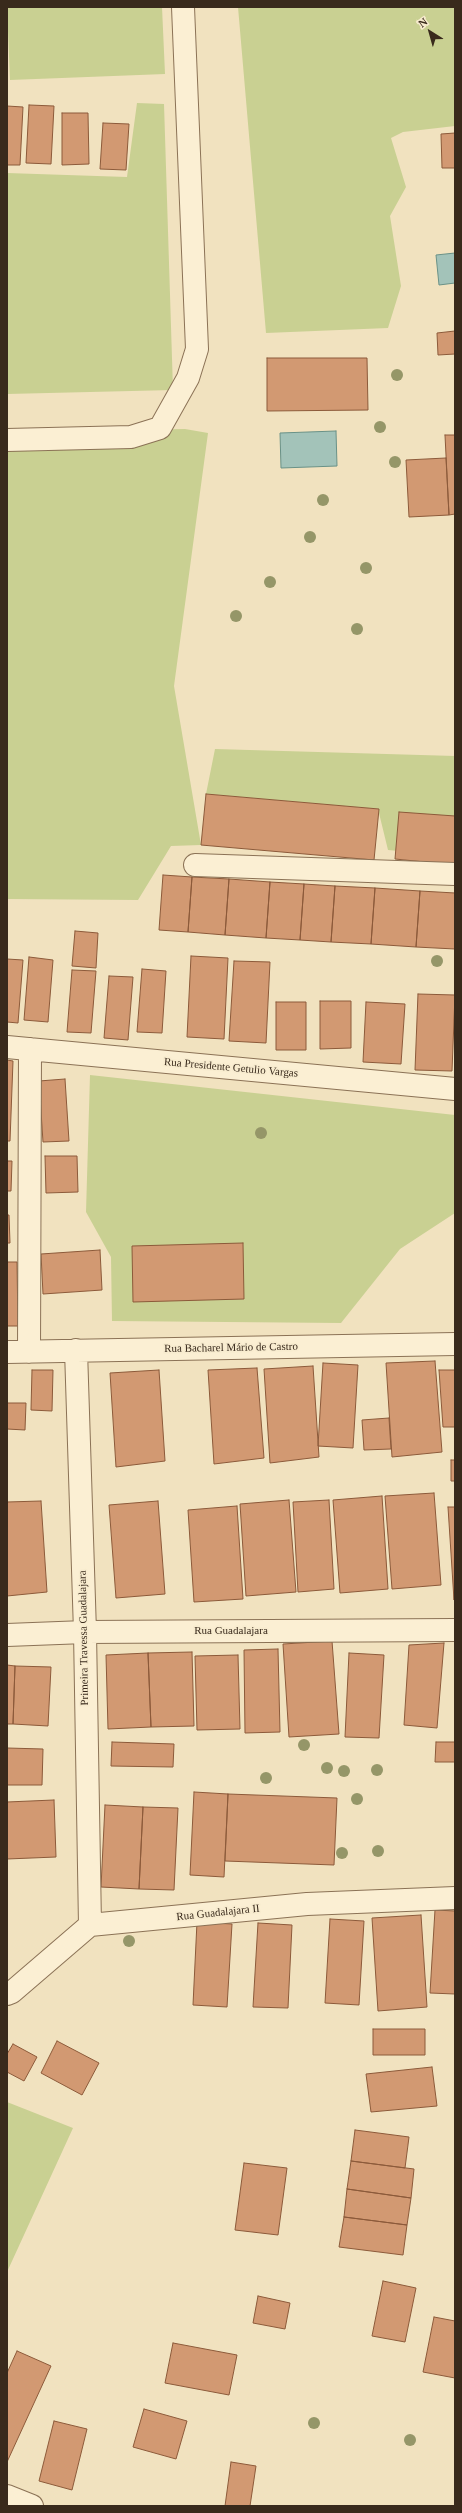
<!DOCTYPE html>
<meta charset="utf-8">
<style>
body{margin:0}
#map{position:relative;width:462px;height:2513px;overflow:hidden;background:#f1e2bf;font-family:Georgia,serif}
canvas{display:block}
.frame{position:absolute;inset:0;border:8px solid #392a1c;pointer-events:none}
.north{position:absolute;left:410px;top:12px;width:40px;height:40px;-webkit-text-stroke:3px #f8eccf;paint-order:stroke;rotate:323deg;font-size:11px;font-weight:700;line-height:16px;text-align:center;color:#392a1c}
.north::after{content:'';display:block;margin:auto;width:14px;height:18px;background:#392a1c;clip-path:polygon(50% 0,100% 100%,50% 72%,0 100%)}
</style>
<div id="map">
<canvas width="462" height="2513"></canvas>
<div class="frame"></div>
<div class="north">N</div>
</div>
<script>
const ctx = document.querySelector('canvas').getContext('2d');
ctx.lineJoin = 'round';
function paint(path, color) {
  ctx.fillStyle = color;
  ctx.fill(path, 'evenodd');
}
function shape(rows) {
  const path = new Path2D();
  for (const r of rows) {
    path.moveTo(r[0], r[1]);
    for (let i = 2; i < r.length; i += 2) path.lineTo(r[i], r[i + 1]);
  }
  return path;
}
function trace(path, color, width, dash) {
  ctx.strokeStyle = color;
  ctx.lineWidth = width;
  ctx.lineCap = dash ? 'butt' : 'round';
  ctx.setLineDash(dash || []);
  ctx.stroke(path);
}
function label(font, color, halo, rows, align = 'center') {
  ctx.font = font + ' Georgia,serif';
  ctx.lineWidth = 3.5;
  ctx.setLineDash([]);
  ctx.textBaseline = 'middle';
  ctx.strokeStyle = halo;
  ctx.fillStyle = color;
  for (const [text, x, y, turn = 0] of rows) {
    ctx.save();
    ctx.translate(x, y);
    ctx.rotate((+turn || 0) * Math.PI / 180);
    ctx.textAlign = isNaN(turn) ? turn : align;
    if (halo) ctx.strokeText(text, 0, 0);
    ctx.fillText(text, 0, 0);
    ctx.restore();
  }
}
const green = shape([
 [7,7,162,7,165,74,10,80],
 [238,7,455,7,455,126,403,132,391,138,406,187,390,216,401,286,388,328,266,333],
 [137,103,164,104,173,390,7,394,7,173,127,177],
 [185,429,208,433,174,686,201,845,171,846,138,900,7,899,7,432],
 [215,749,455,756,455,856,388,850,378,809,206,794],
 [90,1075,455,1115,455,1213,400,1249,341,1323,112,1321,111,1257,86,1212],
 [7,2102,73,2128,7,2272]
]);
const water = shape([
 [455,253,455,283,439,285,436,255,455,253],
 [336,431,337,466,281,468,280,433,336,431]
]);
const building = shape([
 [29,105,54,106,51,164,26,163,29,105],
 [7,106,23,107,20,165,7,165,7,106],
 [62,113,88,113,89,164,62,165,62,113],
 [103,123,129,124,126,170,100,169,103,123],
 [455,133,455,168,442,168,441,134,455,133],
 [455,331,455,354,438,355,437,333,455,331],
 [267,358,367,358,368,410,267,411,267,358],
 [445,435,455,435,455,514,449,515,445,435],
 [446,458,449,515,409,517,406,460,446,458],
 [206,794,379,809,374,860,201,845,206,794],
 [399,812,455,816,455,865,395,859,399,812],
 [163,875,192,877,188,932,159,930,163,875],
 [192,877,229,879,225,935,188,932,192,877],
 [229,879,270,882,266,938,225,935,229,879],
 [270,882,304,884,300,940,266,938,270,882],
 [304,884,335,886,331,942,300,940,304,884],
 [335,886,375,888,371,944,331,942,335,886],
 [375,888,420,891,416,947,371,944,375,888],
 [420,891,455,893,455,949,416,947,420,891],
 [75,931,98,933,96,968,72,966,75,931],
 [191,956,228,958,224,1039,187,1037,191,956],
 [29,957,53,960,48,1022,24,1020,29,957],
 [7,959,23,960,18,1023,7,1022,7,959],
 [234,961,270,962,266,1043,229,1041,234,961],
 [142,969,166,971,162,1033,137,1032,142,969],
 [72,970,96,971,91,1033,67,1032,72,970],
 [109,976,133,977,128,1040,104,1038,109,976],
 [418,994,455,995,452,1071,415,1070,418,994],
 [320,1001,351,1001,351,1048,320,1049,320,1001],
 [276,1002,306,1002,306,1050,276,1050,276,1002],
 [366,1002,405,1004,401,1064,363,1062,366,1002],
 [7,1060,13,1061,10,1141,7,1141,7,1060],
 [65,1079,69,1141,43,1142,39,1081,65,1079],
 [45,1156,77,1156,78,1192,46,1193,45,1156],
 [7,1161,12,1161,11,1191,7,1191,7,1161],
 [7,1215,9,1215,10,1243,7,1243,7,1215],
 [243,1243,244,1299,133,1302,132,1246,243,1243],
 [100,1250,102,1290,43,1294,41,1254,100,1250],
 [7,1262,17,1262,18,1326,7,1326,7,1262],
 [435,1361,442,1452,392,1457,386,1363,435,1361],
 [323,1363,358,1365,353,1448,318,1446,323,1363],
 [313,1366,319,1457,270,1463,264,1369,313,1366],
 [257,1368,264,1458,214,1464,208,1370,257,1368],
 [32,1370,53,1370,52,1411,31,1410,32,1370],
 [159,1370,165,1461,116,1467,110,1373,159,1370],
 [439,1370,455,1370,455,1427,443,1427,439,1370],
 [7,1403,26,1403,25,1430,7,1429,7,1403],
 [389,1418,391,1449,364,1450,362,1420,389,1418],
 [451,1460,455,1460,455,1481,451,1481,451,1460],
 [434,1493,441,1585,392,1589,385,1496,434,1493],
 [382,1496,388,1589,340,1593,333,1500,382,1496],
 [289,1500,296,1592,246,1596,240,1504,289,1500],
 [329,1500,334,1589,298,1592,293,1502,329,1500],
 [41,1501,47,1592,7,1596,7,1502,41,1501],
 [158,1501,165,1594,116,1598,109,1505,158,1501],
 [237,1506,243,1599,194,1602,188,1510,237,1506],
 [448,1507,455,1507,454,1600,448,1507],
 [332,1641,339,1734,289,1737,283,1644,332,1641],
 [444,1643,437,1728,404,1725,409,1645,444,1643],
 [278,1649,280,1732,245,1733,244,1650,278,1649],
 [192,1652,194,1726,151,1727,148,1653,192,1652],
 [148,1653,151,1727,108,1729,106,1655,148,1653],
 [349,1653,384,1655,379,1738,345,1737,349,1653],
 [238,1655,240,1729,197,1730,195,1656,238,1655],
 [7,1665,15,1666,13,1724,7,1724,7,1665],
 [15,1666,51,1667,48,1726,13,1724,15,1666],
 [112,1742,174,1744,173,1767,111,1766,112,1742],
 [436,1742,455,1742,455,1762,435,1762,436,1742],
 [7,1748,43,1749,42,1785,7,1785,7,1748],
 [194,1792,228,1794,224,1877,190,1875,194,1792],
 [228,1794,337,1798,334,1865,225,1861,228,1794],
 [54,1800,56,1857,7,1859,7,1802,54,1800],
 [105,1805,143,1807,139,1889,101,1887,105,1805],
 [143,1807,178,1808,174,1890,139,1889,143,1807],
 [435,1910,455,1911,455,1994,430,1993,435,1910],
 [421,1915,427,2007,378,2011,372,1918,421,1915],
 [330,1919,364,1921,359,2005,325,2003,330,1919],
 [197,1922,232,1924,227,2007,193,2005,197,1922],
 [258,1923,292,1925,288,2008,253,2007,258,1923],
 [373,2029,425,2029,425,2055,373,2055,373,2029],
 [57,2041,99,2063,82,2095,41,2073,57,2041],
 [13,2044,37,2057,24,2081,7,2072,7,2054,13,2044],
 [432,2067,437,2106,371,2112,366,2074,432,2067],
 [355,2130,409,2137,405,2168,351,2161,355,2130],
 [351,2161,414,2169,411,2198,347,2189,351,2161],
 [244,2163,287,2168,278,2235,235,2230,244,2163],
 [347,2189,411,2198,407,2225,344,2217,347,2189],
 [344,2217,407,2225,403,2255,339,2247,344,2217],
 [383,2281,416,2288,405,2342,372,2336,383,2281],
 [258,2296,290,2303,285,2329,253,2323,258,2296],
 [434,2317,455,2321,455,2378,423,2372,434,2317],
 [173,2343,237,2355,229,2395,165,2383,173,2343],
 [17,2351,51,2366,7,2462,7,2373,17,2351],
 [144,2409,187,2421,176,2459,133,2447,144,2409],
 [54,2421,87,2429,72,2490,39,2481,54,2421],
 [231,2462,256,2466,250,2506,225,2506,231,2462]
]);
const minor = shape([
 [7,440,131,437,160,428,188,378,197,349,183,7],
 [195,865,455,874],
 [7,1047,455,1089],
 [76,1350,85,1632,90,1925],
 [7,1352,455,1344],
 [29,1352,30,1049],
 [7,1635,85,1632,455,1630],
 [7,1994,12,1992,90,1925,307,1904,455,1898],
 [7,2496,32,2506]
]);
const trees = [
 [397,375],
 [380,427],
 [395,462],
 [323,500],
 [310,537],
 [366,568],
 [270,582],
 [236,616],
 [357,629],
 [437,961],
 [261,1133],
 [304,1745],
 [327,1768],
 [377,1770],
 [344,1771],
 [266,1778],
 [357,1799],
 [378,1851],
 [342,1853],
 [129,1941],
 [314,2423],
 [410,2440]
];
const streetNames = [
 ["Rua Presidente Getulio Vargas",231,1068,5],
 ["Rua Bacharel Mário de Castro",231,1348,-1],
 ["Rua Guadalajara",231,1631],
 ["Primeira Travessa Guadalajara",84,1638,-91],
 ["Rua Guadalajara II",218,1913,-6]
];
paint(green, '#c9d092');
paint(water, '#a3c3b9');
trace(water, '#699187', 1);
paint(building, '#d29972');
trace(building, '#8c5a3a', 1);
trace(minor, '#8b7256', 24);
trace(minor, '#fbefd3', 22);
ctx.fillStyle = '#959668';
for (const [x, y] of trees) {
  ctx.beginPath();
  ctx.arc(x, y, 6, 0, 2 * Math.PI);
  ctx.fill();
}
label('11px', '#392a1c', '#f8eccf', streetNames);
</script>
